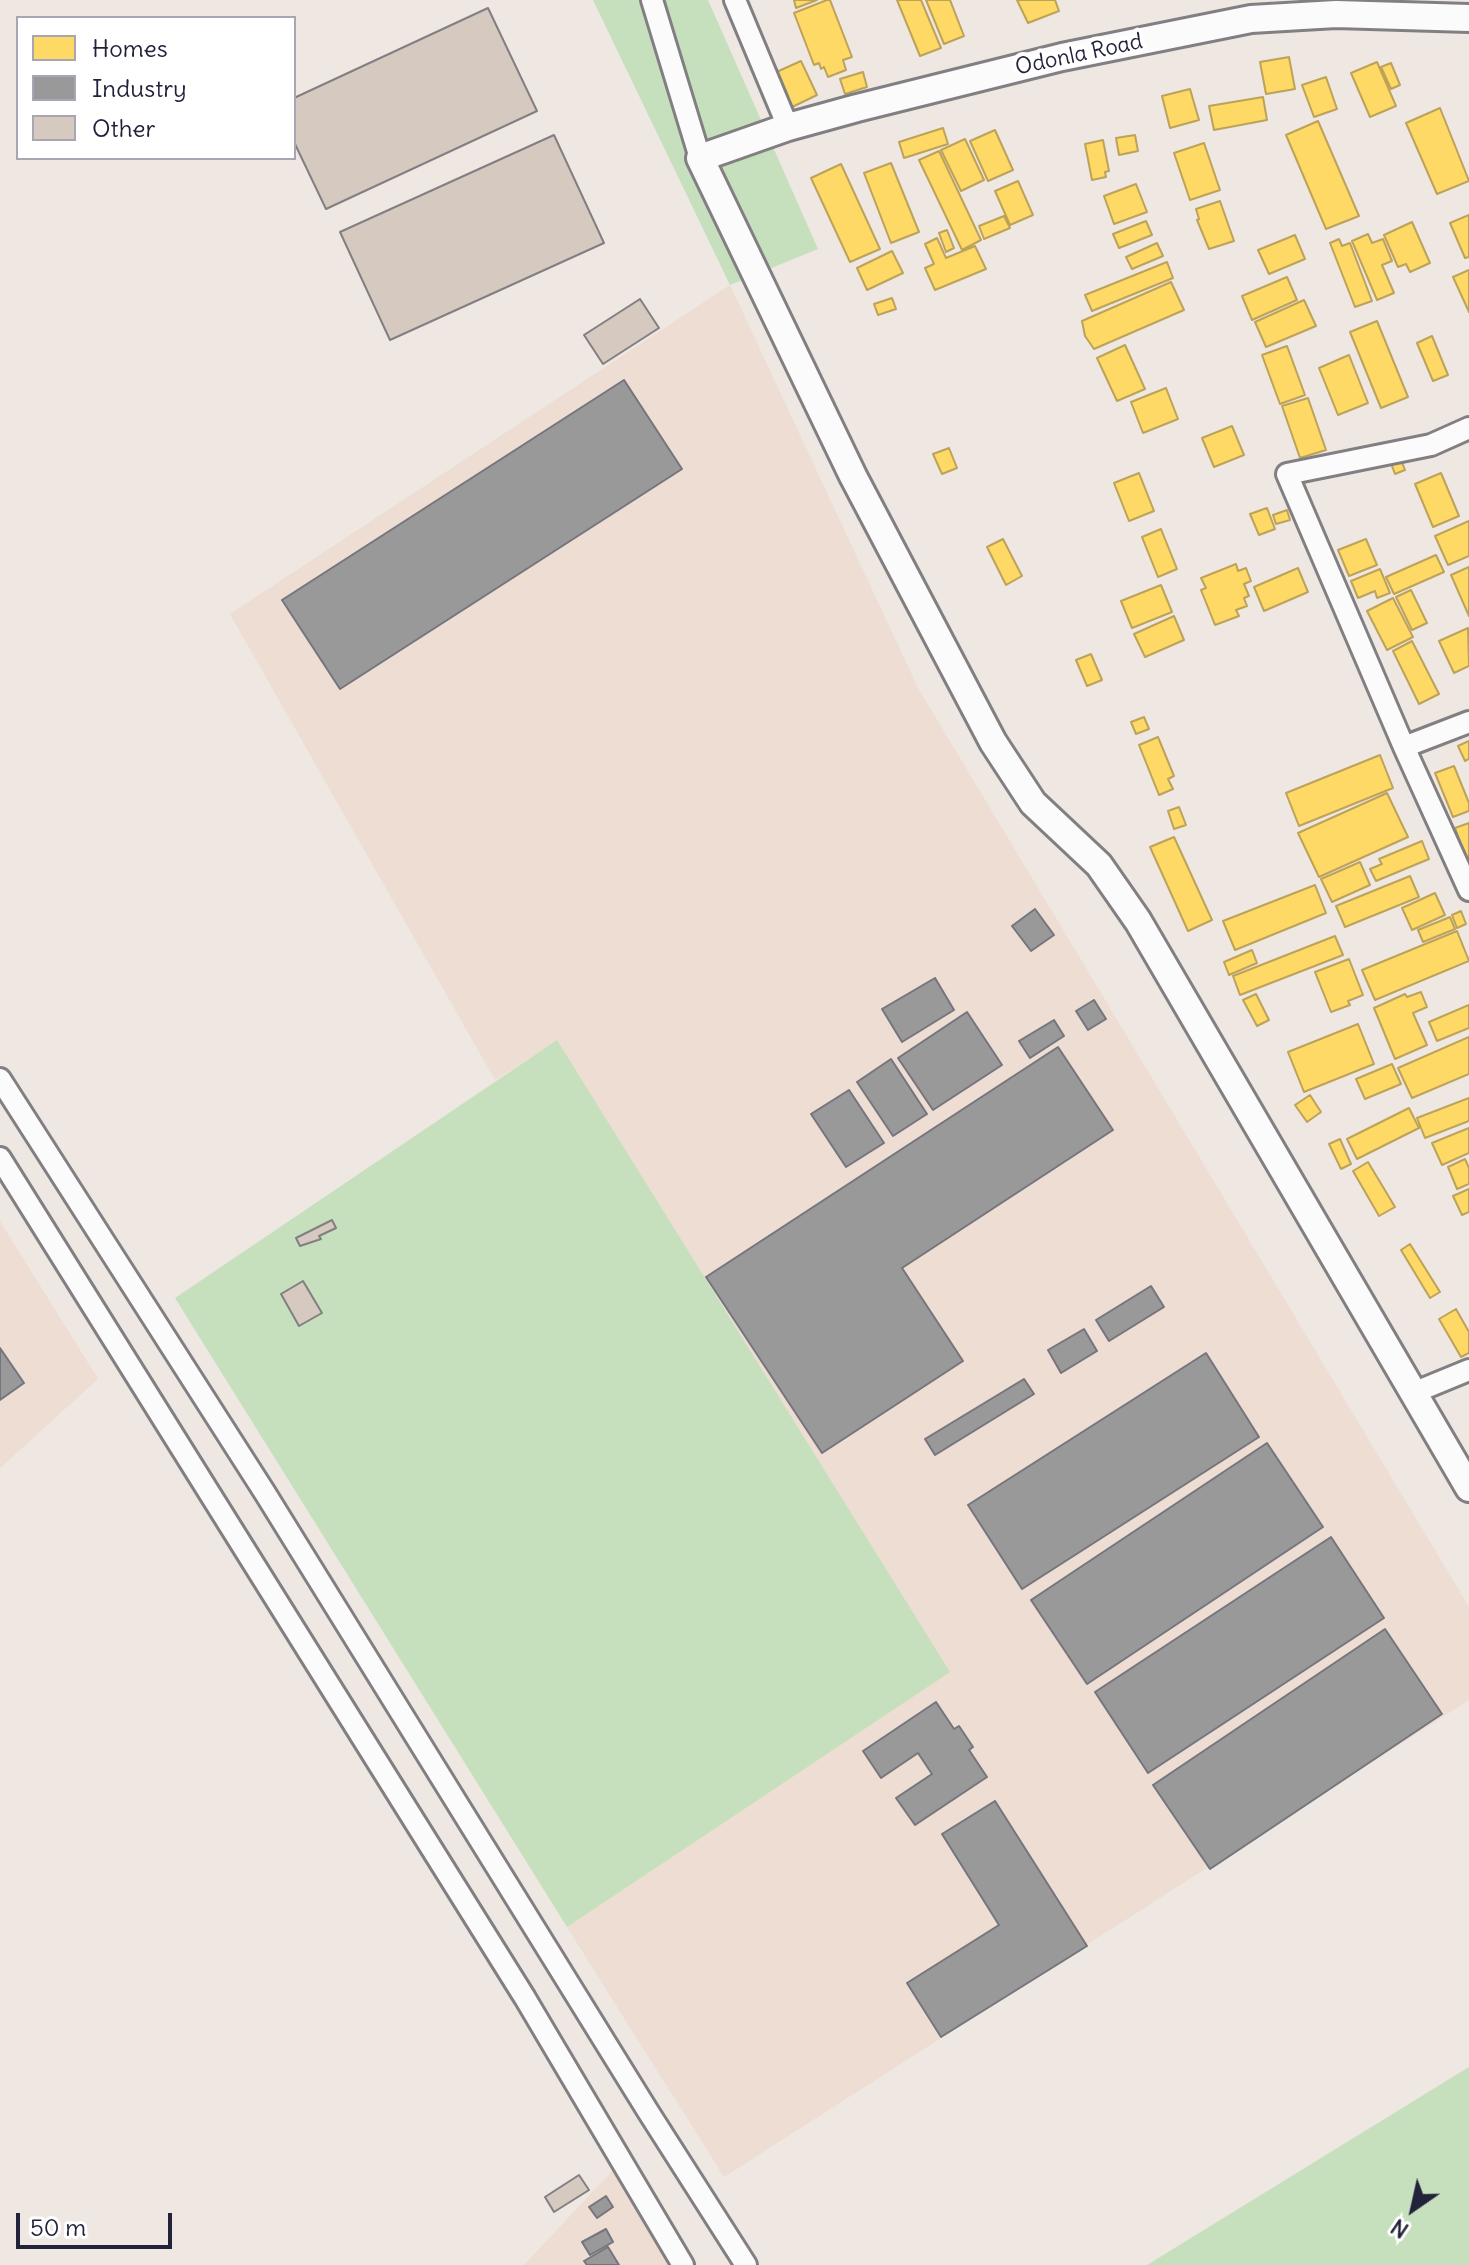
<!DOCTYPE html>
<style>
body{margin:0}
#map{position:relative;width:1469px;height:2265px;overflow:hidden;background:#eee7e2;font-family:Delius,sans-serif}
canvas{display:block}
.legend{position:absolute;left:16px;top:16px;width:280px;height:144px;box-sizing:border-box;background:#fff;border:2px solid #a7a7b1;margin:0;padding:10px 14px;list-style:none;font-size:24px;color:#22223b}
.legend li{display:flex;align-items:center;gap:16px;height:40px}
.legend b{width:40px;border:2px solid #a7a7b1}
.north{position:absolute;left:1373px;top:2169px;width:80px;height:80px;-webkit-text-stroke:6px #fff;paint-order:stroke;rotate:214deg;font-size:22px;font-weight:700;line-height:32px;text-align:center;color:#22223b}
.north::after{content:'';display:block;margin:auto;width:28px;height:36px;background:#22223b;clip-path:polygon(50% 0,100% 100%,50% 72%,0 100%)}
.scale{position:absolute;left:16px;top:2213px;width:156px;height:36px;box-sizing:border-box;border:4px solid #22223b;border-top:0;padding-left:10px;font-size:24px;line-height:28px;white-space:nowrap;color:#22223b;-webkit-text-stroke:6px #fff;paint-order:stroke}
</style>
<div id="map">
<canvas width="1469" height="2265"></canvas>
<ul class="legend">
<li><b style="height:22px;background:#ffd966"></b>Homes</li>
<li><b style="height:22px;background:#999"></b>Industry</li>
<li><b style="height:22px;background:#d5c9c0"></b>Other</li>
</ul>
<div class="north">N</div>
<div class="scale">50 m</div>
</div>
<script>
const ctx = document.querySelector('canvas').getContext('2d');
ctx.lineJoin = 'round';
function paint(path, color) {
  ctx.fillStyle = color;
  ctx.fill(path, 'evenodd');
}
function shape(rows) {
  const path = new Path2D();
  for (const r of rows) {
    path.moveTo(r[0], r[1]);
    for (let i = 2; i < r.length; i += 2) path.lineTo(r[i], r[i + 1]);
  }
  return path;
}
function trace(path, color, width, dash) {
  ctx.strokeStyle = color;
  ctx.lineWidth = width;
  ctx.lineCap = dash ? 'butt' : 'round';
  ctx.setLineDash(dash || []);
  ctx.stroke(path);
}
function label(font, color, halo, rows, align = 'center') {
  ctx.font = font + ' Delius,sans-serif';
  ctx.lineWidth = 8;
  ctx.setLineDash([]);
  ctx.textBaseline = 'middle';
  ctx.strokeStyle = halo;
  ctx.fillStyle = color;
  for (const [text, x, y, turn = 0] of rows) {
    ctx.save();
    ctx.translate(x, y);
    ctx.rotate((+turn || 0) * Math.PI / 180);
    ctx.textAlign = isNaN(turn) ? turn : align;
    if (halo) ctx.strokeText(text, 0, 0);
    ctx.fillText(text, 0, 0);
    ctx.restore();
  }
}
const built = shape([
 [730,285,918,688,1469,1607,1469,1700,724,2177,567,1927,949,1671,557,1041,495,1080,230,614],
 [0,1221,98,1379,0,1468],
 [615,2168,683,2265,524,2265]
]);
const green = shape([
 [593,0,708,0,818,249,730,285],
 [557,1040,950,1672,567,1927,175,1298],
 [1469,2067,1469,2265,1147,2265]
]);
const homes = shape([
 [794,0,817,0,796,8,794,0],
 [827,0,830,0,852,57,843,60,846,70,828,77,824,67,821,69,819,63,814,65,794,13,827,0],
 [897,0,921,0,941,48,920,56,897,0],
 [926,0,950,0,964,36,944,44,926,0],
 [1017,0,1055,0,1059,11,1028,23,1017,0],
 [1289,57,1295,89,1266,94,1260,62,1289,57],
 [801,61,817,95,788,109,772,74,801,61],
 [1377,62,1396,106,1370,117,1351,73,1377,62],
 [1391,63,1400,85,1391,89,1381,67,1391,63],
 [863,72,867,87,845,94,840,79,863,72],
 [1326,77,1337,109,1314,117,1302,85,1326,77],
 [1190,89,1199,120,1170,128,1162,96,1190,89],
 [1263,97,1267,120,1214,130,1209,106,1263,97],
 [1440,108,1469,181,1437,194,1406,123,1440,108],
 [1318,121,1359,216,1326,229,1286,135,1318,121],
 [943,128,948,144,904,158,899,142,943,128],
 [995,130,1013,170,988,181,970,141,995,130],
 [1135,135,1138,151,1119,155,1116,138,1135,135],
 [965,139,984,180,961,191,941,150,965,139],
 [1103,140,1109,171,1105,172,1106,177,1092,180,1085,144,1103,140],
 [1204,143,1220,190,1190,200,1174,153,1204,143],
 [939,151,981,240,962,250,919,160,939,151],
 [891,163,919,232,891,243,864,173,891,163],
 [841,164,880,249,850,262,811,178,841,164],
 [1018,181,1033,215,1010,225,995,191,1018,181],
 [1136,184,1147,212,1114,224,1104,196,1136,184],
 [1220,201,1234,241,1209,249,1197,220,1199,219,1196,209,1220,201],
 [1469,215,1469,257,1465,258,1450,223,1469,215],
 [1004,216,1010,228,984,239,979,226,1004,216],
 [1146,221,1152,235,1119,248,1113,234,1146,221],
 [1412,222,1430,263,1410,272,1406,264,1398,267,1384,235,1412,222],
 [947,230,954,248,946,252,939,233,947,230],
 [1368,234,1372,243,1383,239,1392,261,1382,265,1394,293,1377,300,1352,241,1368,234],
 [1295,235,1305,259,1269,274,1258,250,1295,235],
 [937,238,946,258,975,246,986,269,935,290,925,268,934,264,925,244,937,238],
 [1339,239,1342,246,1350,243,1372,301,1355,307,1330,243,1339,239],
 [1157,243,1163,256,1132,269,1126,257,1157,243],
 [892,251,903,273,867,290,857,268,892,251],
 [1167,262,1173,278,1092,311,1085,295,1167,262],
 [1469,270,1469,312,1453,277,1469,270],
 [1287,277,1297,300,1252,320,1242,296,1287,277],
 [1171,282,1184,310,1094,349,1085,336,1082,321,1171,282],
 [892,298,896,309,878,315,874,304,892,298],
 [1304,300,1316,326,1266,347,1255,322,1304,300],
 [1377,321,1408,397,1381,408,1350,332,1377,321],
 [1432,336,1448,375,1433,381,1417,343,1432,336],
 [1125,345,1145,389,1117,401,1097,358,1125,345],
 [1287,346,1305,395,1280,404,1262,355,1287,346],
 [1349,355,1368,403,1338,415,1319,368,1349,355],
 [1166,388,1178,419,1143,433,1131,402,1166,388],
 [1308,398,1326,450,1300,458,1282,406,1308,398],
 [1232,426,1244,455,1214,467,1202,438,1232,426],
 [949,448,957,468,942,474,933,454,949,448],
 [1399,455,1405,470,1395,474,1389,458,1399,455],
 [1139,473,1154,511,1129,521,1114,483,1139,473],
 [1441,473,1459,516,1433,527,1415,484,1441,473],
 [1267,508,1275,529,1259,535,1250,514,1267,508],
 [1287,510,1290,520,1276,524,1273,515,1287,510],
 [1469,521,1469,556,1448,565,1435,536,1469,521],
 [1161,529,1177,569,1158,577,1142,537,1161,529],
 [1003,539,1022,576,1006,585,987,547,1003,539],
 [1366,539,1377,565,1349,576,1338,550,1366,539],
 [1436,555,1444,572,1394,594,1386,577,1436,555],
 [1236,564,1238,571,1246,568,1251,581,1244,584,1249,596,1244,598,1247,606,1236,610,1239,616,1215,625,1201,590,1206,588,1201,578,1236,564],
 [1469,567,1469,616,1451,575,1469,567],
 [1298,568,1308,592,1264,611,1254,587,1298,568],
 [1380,569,1390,593,1377,598,1375,591,1358,598,1351,581,1380,569],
 [1161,585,1172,612,1132,628,1121,601,1161,585],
 [1411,590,1427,623,1412,630,1396,597,1411,590],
 [1393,598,1413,637,1387,650,1367,611,1393,598],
 [1174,616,1184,640,1145,657,1134,634,1174,616],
 [1468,628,1469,666,1454,673,1439,641,1468,628],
 [1412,641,1439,694,1419,704,1393,651,1412,641],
 [1091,654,1102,680,1087,686,1076,660,1091,654],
 [1144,717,1149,729,1136,734,1131,722,1144,717],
 [1158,737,1174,776,1168,779,1173,789,1159,795,1139,745,1158,737],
 [1469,741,1469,759,1465,761,1458,746,1469,741],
 [1380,755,1393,788,1299,826,1286,793,1380,755],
 [1454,766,1469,803,1469,811,1453,817,1435,773,1454,766],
 [1387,793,1408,837,1319,877,1298,833,1387,793],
 [1179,807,1186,825,1174,829,1168,811,1179,807],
 [1469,823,1469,862,1468,863,1455,828,1469,823],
 [1174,837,1212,920,1188,931,1150,847,1174,837],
 [1422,841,1429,859,1376,881,1370,869,1382,864,1379,859,1422,841],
 [1360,862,1370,885,1332,902,1321,879,1360,862],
 [1410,876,1419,897,1345,927,1336,906,1410,876],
 [1315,885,1326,913,1235,950,1223,921,1315,885],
 [1435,893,1445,915,1412,930,1402,908,1435,893],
 [1461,911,1466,924,1457,928,1452,915,1461,911],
 [1450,917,1455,929,1423,942,1418,930,1450,917],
 [1457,931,1469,961,1375,1000,1362,970,1457,931],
 [1335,936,1343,955,1240,995,1233,976,1335,936],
 [1252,950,1257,963,1229,975,1224,962,1252,950],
 [1349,959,1363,995,1348,1001,1350,1005,1331,1012,1315,972,1349,959],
 [1421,992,1427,1007,1413,1013,1427,1045,1395,1059,1374,1008,1405,994,1407,997,1421,992],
 [1256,994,1269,1020,1257,1026,1243,1000,1256,994],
 [1469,1005,1469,1028,1437,1041,1429,1022,1469,1005],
 [1358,1024,1374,1064,1304,1092,1288,1052,1358,1024],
 [1469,1037,1469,1074,1412,1098,1398,1068,1469,1037],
 [1392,1064,1401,1084,1365,1099,1356,1079,1392,1064],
 [1310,1095,1321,1112,1307,1122,1295,1105,1310,1095],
 [1469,1098,1469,1121,1425,1138,1417,1118,1469,1098],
 [1409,1108,1419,1128,1357,1159,1347,1139,1409,1108],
 [1469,1128,1469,1153,1442,1165,1432,1143,1469,1128],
 [1340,1139,1351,1164,1341,1169,1329,1144,1340,1139],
 [1465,1159,1469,1168,1469,1184,1457,1189,1448,1167,1465,1159],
 [1368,1162,1395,1207,1379,1216,1353,1171,1368,1162],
 [1469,1189,1469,1212,1462,1215,1453,1196,1469,1189],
 [1410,1244,1440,1292,1430,1298,1401,1250,1410,1244],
 [1456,1309,1469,1332,1469,1353,1461,1357,1439,1319,1456,1309]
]);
const industry = shape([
 [624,380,682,469,340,689,282,600,624,380],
 [1035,909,1054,935,1031,951,1012,926,1035,909],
 [935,978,954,1010,902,1042,882,1009,935,978],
 [1094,1000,1106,1019,1088,1030,1076,1011,1094,1000],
 [967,1012,1002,1065,933,1110,898,1058,967,1012],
 [1054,1020,1064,1036,1030,1058,1019,1041,1054,1020],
 [1058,1047,1113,1130,902,1268,963,1361,822,1453,706,1277,1058,1047],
 [891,1059,927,1114,893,1136,857,1082,891,1059],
 [849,1090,884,1143,846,1167,811,1114,849,1090],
 [1151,1286,1164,1307,1109,1341,1096,1320,1151,1286],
 [1084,1329,1097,1351,1061,1373,1048,1350,1084,1329],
 [0,1348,24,1383,0,1400,0,1348],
 [1206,1353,1259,1437,1022,1589,968,1505,1206,1353],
 [1024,1379,1034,1394,935,1455,925,1439,1024,1379],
 [1267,1443,1323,1527,1087,1684,1031,1600,1267,1443],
 [1331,1537,1384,1618,1148,1773,1095,1692,1331,1537],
 [1385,1629,1442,1714,1210,1869,1153,1785,1385,1629],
 [936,1702,954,1729,959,1726,973,1747,969,1750,987,1777,915,1825,896,1798,932,1774,918,1753,881,1778,863,1751,936,1702],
 [995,1801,1087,1946,941,2037,907,1983,999,1925,942,1834,995,1801],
 [606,2196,613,2207,597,2218,589,2207,606,2196],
 [606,2229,613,2242,590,2255,582,2242,606,2229],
 [608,2247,619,2265,587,2265,584,2261,608,2247]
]);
const building = shape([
 [488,8,537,111,326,209,294,142,294,98,488,8],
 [554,135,604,243,390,340,340,232,554,135],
 [640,299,659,328,603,364,584,335,640,299],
 [332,1220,336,1228,319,1236,321,1239,300,1246,296,1238,332,1220],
 [303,1281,322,1313,299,1326,281,1294,303,1281],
 [579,2175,589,2190,554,2212,545,2197,579,2175]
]);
const minor = shape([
 [652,0,700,158],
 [735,0,788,127],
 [1469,428,1431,445,1287,474,1404,747,1469,890],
 [1404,747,1469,722],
 [0,1079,265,1493,649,2113,746,2265],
 [0,1158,525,1998,683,2265],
 [1413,1393,1469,1370]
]);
const tertiary = shape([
 [1469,18,1336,14,1251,19,1062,57,857,108,788,127,700,158,853,476,993,742,1033,803,1099,865,1138,921,1469,1488]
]);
const streetNames = [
 ["Odonla Road",1079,55,-12]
];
paint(built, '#edddd2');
paint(green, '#c6e0bd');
paint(homes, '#ffd966');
trace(homes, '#bda259', 2);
paint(industry, '#999');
trace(industry, '#75757d', 2);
paint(building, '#d5c9c0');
trace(building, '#827f82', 2);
trace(minor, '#827f82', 26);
trace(tertiary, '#827f82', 32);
trace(minor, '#fcfbfb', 20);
trace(tertiary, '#fcfbfb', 26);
label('22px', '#22223b', '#fff', streetNames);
</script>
